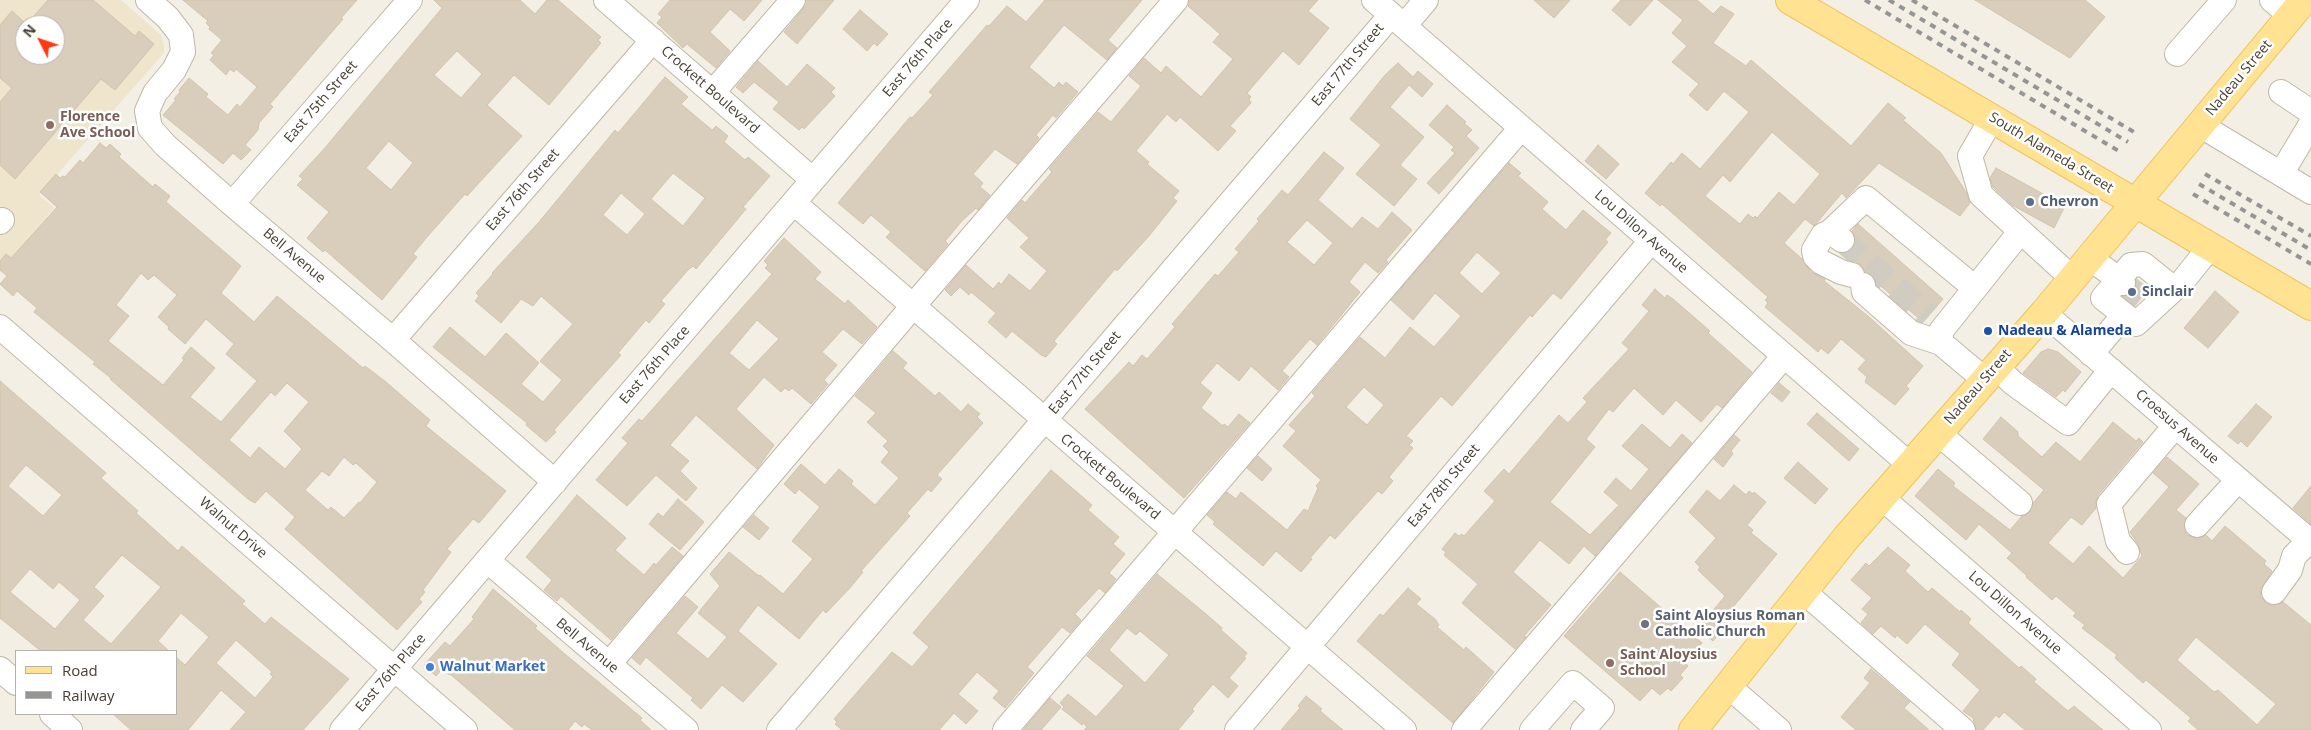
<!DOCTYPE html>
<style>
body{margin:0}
#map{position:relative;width:2311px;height:730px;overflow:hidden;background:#f4efe4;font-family:"Open Sans",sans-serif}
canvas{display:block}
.legend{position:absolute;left:15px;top:650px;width:162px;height:65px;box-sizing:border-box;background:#fff;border:1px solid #b5b2ad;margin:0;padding:6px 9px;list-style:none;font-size:15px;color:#463f33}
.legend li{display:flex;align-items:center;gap:10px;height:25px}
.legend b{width:25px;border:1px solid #b5b2ad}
.north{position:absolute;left:15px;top:15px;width:50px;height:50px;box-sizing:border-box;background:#fff;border:1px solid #b5b2ad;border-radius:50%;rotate:311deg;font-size:14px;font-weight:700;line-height:20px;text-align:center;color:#463f33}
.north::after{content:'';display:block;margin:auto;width:18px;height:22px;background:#ff3910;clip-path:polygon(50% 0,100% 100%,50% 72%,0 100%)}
</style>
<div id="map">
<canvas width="2311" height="730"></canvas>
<ul class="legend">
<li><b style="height:6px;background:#ffe292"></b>Road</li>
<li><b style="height:6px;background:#959595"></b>Railway</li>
</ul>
<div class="north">N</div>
</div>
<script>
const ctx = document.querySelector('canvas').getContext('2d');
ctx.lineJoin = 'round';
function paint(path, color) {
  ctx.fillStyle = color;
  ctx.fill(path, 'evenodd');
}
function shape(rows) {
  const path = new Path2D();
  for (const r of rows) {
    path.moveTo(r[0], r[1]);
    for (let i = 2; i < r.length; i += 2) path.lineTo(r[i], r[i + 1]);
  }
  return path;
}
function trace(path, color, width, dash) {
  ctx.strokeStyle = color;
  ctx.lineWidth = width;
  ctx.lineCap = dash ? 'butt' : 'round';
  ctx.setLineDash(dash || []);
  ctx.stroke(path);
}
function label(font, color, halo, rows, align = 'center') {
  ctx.font = font + ' "Open Sans",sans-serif';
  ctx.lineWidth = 5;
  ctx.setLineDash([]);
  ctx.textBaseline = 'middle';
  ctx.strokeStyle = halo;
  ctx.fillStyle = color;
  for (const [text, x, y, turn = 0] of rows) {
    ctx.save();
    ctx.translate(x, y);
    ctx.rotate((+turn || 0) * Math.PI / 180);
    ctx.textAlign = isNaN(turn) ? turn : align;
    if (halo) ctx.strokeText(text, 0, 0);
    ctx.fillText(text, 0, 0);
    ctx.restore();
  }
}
const education = shape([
 [0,0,121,0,161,35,164,45,164,53,39,195,54,208,0,270],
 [25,25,55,25,55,55,25,55]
]);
const building = shape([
 [48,0,93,0,135,36,139,31,154,44,115,90,101,79,15,179,0,165,0,102,12,88,0,78,0,25,12,11,25,23,25,55,55,55,55,25,26,25,48,0],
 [183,0,357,0,341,18,343,19,270,104,273,107,259,123,258,130,245,145,251,150,241,160,233,153,223,164,163,115,176,100,174,99,180,92,179,90,189,78,208,94,206,97,228,115,237,104,240,107,257,87,236,69,234,72,230,69,226,75,210,60,214,55,211,53,222,40,209,29,210,27,206,23,208,21,183,0],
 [434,0,520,0,535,14,547,0,558,0,601,37,598,40,601,43,549,105,514,75,487,105,522,136,467,196,465,194,427,237,413,254,417,257,382,300,325,250,323,252,307,238,329,212,297,185,303,179,299,176,324,149,442,8,434,0],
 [457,51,482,74,461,98,434,75,457,51],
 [389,141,413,163,391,190,366,168,389,141],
 [670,0,762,0,744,21,730,9,710,32,730,51,716,68,687,44,683,48,657,23,662,17,658,14,670,0],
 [806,0,834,0,797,44,784,32,803,9,806,0],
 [1045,0,1142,0,1108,40,1117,48,1107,60,1064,25,1029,67,1054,88,1059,82,1063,86,1066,82,1078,92,1056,118,1053,115,1036,135,1039,138,1017,164,995,149,973,174,983,183,980,187,990,195,978,210,976,208,962,221,945,241,948,244,925,271,886,237,891,232,871,215,863,224,838,203,910,117,912,118,933,95,929,92,987,25,989,26,1007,6,1026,22,1045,0],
 [1189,0,1318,0,1308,11,1329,28,1299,65,1283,51,1247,93,1251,97,1249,99,1251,103,1230,126,1236,131,1218,151,1180,117,1176,122,1167,114,1136,151,1149,162,1147,164,1179,191,1173,198,1177,201,1149,236,1117,271,1115,269,1054,341,1057,344,1046,357,1041,355,1012,331,1006,338,988,322,996,313,971,292,969,295,960,287,951,296,945,290,966,265,993,289,999,282,1001,285,1009,274,1030,291,1047,271,1020,247,1029,238,1007,218,1022,200,1025,203,1052,172,1049,169,1098,112,1111,122,1141,86,1129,76,1144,58,1161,73,1166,66,1201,97,1233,59,1213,42,1220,34,1188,6,1189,0],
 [1534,0,1570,0,1554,18,1534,0],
 [1621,0,1653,0,1630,26,1612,10,1621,0],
 [1658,0,1697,0,1713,14,1721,6,1734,14,1713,43,1746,66,1751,60,1851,146,1888,103,1906,118,1903,120,1941,153,1966,192,1970,203,1960,216,1879,163,1846,198,1842,193,1814,226,1805,219,1784,243,1802,259,1811,272,1825,279,1824,281,1868,316,1923,366,1906,386,1909,389,1895,405,1865,382,1867,377,1858,369,1866,360,1841,339,1828,354,1821,348,1818,352,1765,307,1768,303,1765,300,1768,297,1662,204,1660,206,1645,193,1671,162,1673,164,1682,153,1700,169,1749,112,1724,91,1707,111,1689,95,1699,84,1672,62,1687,46,1672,33,1683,20,1658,0],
 [1772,132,1820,174,1794,205,1779,192,1757,218,1755,216,1753,218,1748,214,1740,224,1705,196,1723,175,1730,182,1772,132],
 [1975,0,2085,0,2105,17,2070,58,1975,0],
 [860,10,888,34,877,46,874,43,867,51,843,29,860,10],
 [758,61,787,87,807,64,835,88,831,92,835,96,804,129,802,127,799,130,773,109,779,102,754,82,743,93,736,87,758,61],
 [1398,63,1413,77,1418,71,1433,84,1422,97,1409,85,1390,107,1424,137,1400,165,1417,179,1394,206,1356,174,1381,145,1350,119,1385,75,1398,63],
 [665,77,688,97,681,104,712,130,716,126,728,136,724,142,745,160,748,157,770,176,743,207,746,209,696,269,693,266,688,270,661,301,665,304,649,323,646,320,618,353,621,355,554,430,556,432,546,442,526,425,527,423,433,347,450,327,485,357,506,333,539,363,521,384,543,402,562,380,540,361,573,324,541,296,533,306,521,299,501,323,475,301,479,296,476,293,493,274,492,273,539,222,602,146,615,130,618,133,665,77],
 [673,173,705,198,683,226,651,199,673,173],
 [621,193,645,214,627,235,603,215,621,193],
 [1447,105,1466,122,1464,123,1472,130,1466,136,1479,148,1439,194,1427,183,1455,153,1451,150,1454,147,1429,125,1447,105],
 [100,143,106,148,110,144,121,154,119,157,153,187,155,184,170,196,166,202,241,266,221,293,254,322,277,296,363,368,365,366,386,382,430,420,426,426,506,491,479,523,473,519,447,549,451,552,423,590,425,592,419,599,422,602,397,630,285,529,295,517,266,491,255,503,248,499,110,379,111,378,93,364,95,362,34,312,37,308,17,291,13,296,0,284,7,276,0,270,0,261,6,254,11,258,57,207,40,192,56,174,60,178,63,176,65,177,80,160,83,163,100,143],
 [141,273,148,280,154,275,177,295,158,317,169,327,168,329,185,344,206,319,234,344,226,354,257,381,221,422,190,397,215,368,191,347,182,358,184,360,163,385,108,341,129,316,116,305,141,273],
 [287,383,309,402,284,431,302,449,285,469,259,447,250,458,229,440,271,392,275,396,287,383],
 [344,457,353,465,356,463,377,482,360,503,359,502,344,518,331,507,328,510,305,490,322,471,329,476,344,457],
 [1598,145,1619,164,1606,179,1585,161,1598,145],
 [1324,152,1344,168,1318,200,1352,229,1362,217,1378,229,1392,212,1412,230,1386,260,1388,262,1378,273,1365,262,1349,282,1360,292,1317,345,1310,339,1282,371,1289,377,1278,390,1251,366,1239,381,1217,363,1200,383,1212,393,1201,408,1223,426,1224,424,1228,427,1239,414,1250,423,1184,498,1085,409,1129,362,1133,366,1142,355,1147,359,1175,327,1172,324,1215,274,1218,276,1239,252,1235,249,1259,221,1257,219,1271,203,1282,190,1288,195,1324,152],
 [1307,220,1333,243,1314,265,1287,242,1307,220],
 [1509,163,1521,173,1518,176,1548,202,1542,209,1566,230,1583,210,1611,233,1605,240,1608,242,1561,299,1553,293,1532,317,1530,315,1452,406,1441,396,1406,436,1413,441,1409,445,1413,448,1389,477,1393,481,1382,494,1378,491,1335,539,1330,535,1310,558,1312,559,1301,572,1276,551,1263,566,1213,524,1215,522,1207,515,1227,492,1236,499,1241,492,1287,530,1304,509,1308,511,1318,488,1316,486,1321,480,1283,446,1296,431,1289,425,1315,396,1312,393,1360,337,1385,358,1410,327,1434,347,1461,316,1435,293,1413,320,1391,300,1509,163],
 [1477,252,1501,273,1482,294,1459,273,1477,252],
 [1364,387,1384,405,1367,425,1346,407,1364,387],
 [1996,168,2065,206,2054,228,2012,205,1993,187,1990,178,1996,168],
 [1858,224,1943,299,1923,322,1876,282,1873,276,1865,272,1861,265,1843,253,1854,247,1856,240,1852,231,1858,224],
 [784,238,821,272,815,279,845,304,848,300,877,327,862,344,843,329,822,352,837,365,824,380,828,384,811,404,792,388,789,391,785,388,781,392,764,377,736,409,774,445,757,469,696,415,670,445,689,461,680,471,697,488,686,501,656,475,627,506,596,480,628,443,622,438,639,419,642,421,772,274,765,268,768,265,764,261,784,238],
 [757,320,779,339,749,370,729,353,757,320],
 [1655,289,1665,298,1667,295,1673,299,1710,331,1708,333,1752,372,1722,408,1717,404,1701,422,1676,400,1663,415,1634,388,1613,412,1609,409,1586,439,1595,447,1550,502,1590,535,1619,505,1604,492,1616,478,1631,491,1649,469,1622,446,1642,424,1670,448,1682,434,1692,443,1595,556,1584,546,1569,564,1540,540,1513,572,1551,605,1524,636,1526,637,1515,649,1462,603,1478,584,1444,555,1446,552,1442,549,1455,533,1459,536,1462,534,1464,536,1495,501,1484,491,1504,469,1509,474,1559,415,1568,423,1587,402,1583,398,1629,349,1622,343,1649,311,1642,305,1655,289],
 [2215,291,2239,312,2208,348,2184,328,2215,291],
 [2048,349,2058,352,2081,372,2065,392,2063,390,2056,397,2023,373,2041,352,2048,349],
 [893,351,907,363,903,368,935,396,939,392,961,412,968,404,980,414,977,417,983,423,937,475,942,479,931,492,928,489,907,513,910,516,861,571,863,572,850,588,826,613,823,610,799,639,758,605,738,631,777,664,743,702,722,685,701,709,691,700,693,698,646,657,640,665,632,658,685,596,698,607,676,633,708,659,727,637,698,613,720,586,710,574,729,552,759,576,760,575,783,594,813,559,792,541,820,507,799,489,795,494,784,484,801,464,825,485,839,469,853,481,851,484,875,505,899,478,881,462,889,452,883,446,888,441,867,422,876,413,855,396,893,351],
 [0,381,106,473,101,478,138,511,136,513,178,551,182,546,245,601,242,604,265,624,271,617,349,679,303,730,230,730,246,712,221,690,188,730,131,730,113,714,176,714,176,657,185,665,209,637,181,613,158,641,169,651,41,651,0,618,0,381],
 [26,465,62,495,43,516,8,486,26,465],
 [122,555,161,587,111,644,83,620,104,596,94,587,122,555],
 [30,569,53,589,59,582,80,600,55,629,10,592,30,569],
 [236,640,272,672,270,674,273,677,255,698,216,663,236,640],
 [1779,383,1790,392,1782,402,1771,393,1779,383],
 [2256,404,2272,417,2247,447,2241,441,2238,444,2228,436,2256,404],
 [1817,413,1859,449,1849,461,1807,424,1817,413],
 [2001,417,2018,432,2018,436,2042,457,2056,442,2080,462,2113,422,2136,441,2139,438,2143,442,2098,495,2095,505,2096,508,2082,525,2071,517,2048,543,2073,564,2089,546,2123,578,2142,556,2138,544,2130,532,2169,487,2153,473,2167,457,2199,484,2176,510,2186,518,2184,529,2187,535,2195,538,2206,535,2212,541,2225,526,2266,561,2264,564,2272,571,2260,590,2261,597,2266,603,2273,606,2283,602,2311,625,2311,730,2198,730,2188,721,2191,718,2146,680,2143,683,2115,658,2117,655,2082,628,2085,625,2073,616,2076,613,2056,596,2052,600,2026,577,2027,576,2007,558,2012,553,1979,524,1966,540,1915,496,1938,469,1955,483,1953,486,2010,530,2022,516,2030,512,2033,503,2044,490,1983,439,2001,417],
 [2196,637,2276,704,2257,725,2218,690,2214,692,2177,660,2196,637],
 [1734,435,1740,440,1731,451,1733,454,1723,467,1714,459,1734,435],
 [1258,456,1272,469,1262,481,1247,468,1258,456],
 [1798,462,1828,489,1815,504,1784,478,1798,462],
 [1051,470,1092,505,1088,510,1119,537,1113,544,1125,554,1109,573,1116,579,1105,593,1099,588,1075,614,1081,620,1070,633,1062,627,1027,667,1034,673,1005,708,993,698,999,691,977,672,958,694,978,711,966,724,954,713,939,730,842,730,835,724,837,722,834,719,892,652,912,667,929,647,913,633,1051,470],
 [1734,485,1746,495,1749,491,1753,494,1754,492,1766,502,1747,525,1753,530,1751,533,1777,554,1729,612,1733,616,1713,641,1698,629,1725,596,1698,570,1700,567,1695,562,1716,538,1689,512,1707,490,1720,501,1734,485],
 [2311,486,2311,524,2293,508,2311,486],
 [577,495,626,538,615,550,644,575,654,563,656,565,672,547,683,556,611,640,561,596,557,601,544,590,552,580,526,557,577,495],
 [678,499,704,522,680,550,649,524,658,513,663,517,678,499],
 [754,515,769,528,759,540,743,527,754,515],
 [1888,547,1910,565,1905,571,1928,592,1932,588,1960,612,1961,610,1971,619,1968,623,2019,668,2021,666,2036,679,2034,682,2068,711,2074,706,2103,730,2025,730,2004,712,1999,718,1996,715,1983,730,1976,730,1973,718,1963,711,1980,690,1952,665,1960,654,1925,624,1907,644,1897,635,1895,638,1881,626,1873,634,1861,623,1868,614,1862,609,1872,598,1851,580,1866,563,1869,566,1888,547],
 [1620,572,1702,643,1685,663,1688,666,1680,675,1683,678,1671,691,1668,688,1660,695,1652,688,1640,701,1564,636,1620,572],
 [1157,574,1206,614,1222,628,1221,630,1247,653,1244,657,1246,658,1229,678,1238,686,1228,698,1213,684,1192,709,1194,711,1178,730,1084,730,1087,727,1083,723,1082,725,1062,709,1064,707,1060,703,1068,694,1096,717,1124,686,1087,656,1157,574],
 [1127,628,1136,635,1140,631,1169,655,1145,683,1109,650,1127,628],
 [1408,588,1421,599,1416,604,1435,619,1439,625,1437,627,1464,650,1466,647,1494,672,1453,723,1357,641,1380,614,1383,616,1408,588],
 [493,589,537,626,535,628,566,655,642,718,640,720,651,730,592,730,584,724,582,727,575,721,568,730,515,730,450,674,449,675,442,669,436,676,424,665,445,642,450,646,474,619,472,617,493,589],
 [1871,669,1910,702,1904,708,1929,730,1856,730,1841,717,1870,683,1864,678,1871,669],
 [1306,696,1322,709,1320,711,1343,730,1281,730,1300,708,1298,706,1306,696],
 [1050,698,1061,707,1041,730,1023,730,1050,698]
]);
const minorTunnel = shape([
 [1842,240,1929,316],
 [2123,283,2143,299]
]);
const minor = shape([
 [148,0,168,18,181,35,183,52,174,70,155,93,147,111,150,128,165,145,232,204,393,340,555,482],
 [606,0,813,180],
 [1374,0,1909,464],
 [2272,0,2291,16],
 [1404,26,1426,0],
 [2177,54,2224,0],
 [713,92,793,0],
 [2281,92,2311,112],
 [1992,118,1970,156,1981,195,2072,278],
 [2200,125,2311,192],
 [2281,174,2311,124],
 [794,203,1404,730],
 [232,204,410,0],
 [0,222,2,220],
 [1830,232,1866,198,1975,288],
 [1842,240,1830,232,1823,235,1814,250,1815,256,1821,262,1841,272,1852,275],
 [2089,258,2119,279,2131,265,2143,264,2174,289,2182,282,2210,247],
 [2123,283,2119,279,2103,298,2136,324,2174,289],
 [1863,285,1864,292,1911,333,1941,343],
 [2044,313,2311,542],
 [0,327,465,730],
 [393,340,653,40],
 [2091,354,2124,315],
 [1996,367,2013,383,2068,423,2111,370],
 [1985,380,1941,343,1941,331,2020,232],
 [1938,433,2020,503],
 [1881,497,2149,730],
 [2197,525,2238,480],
 [2127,552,2118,541,2109,504,2175,426],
 [488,561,686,730],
 [1803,591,1963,730],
 [2274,592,2290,570,2294,556,2309,541],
 [609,664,913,306,1176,0],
 [0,669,16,683],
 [1728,686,1779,730],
 [52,714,70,730],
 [342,730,967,0],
 [779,730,1391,15],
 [1005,730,1521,128],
 [1237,730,1651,241],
 [1464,730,1784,356],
 [1532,730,1573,683,1602,708,1583,730]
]);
const major = shape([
 [1790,0,2311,306],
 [1693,730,1846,538,2044,313,2304,0]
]);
const rail = shape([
 [1865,0,2122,153],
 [1889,0,2128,142],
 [1912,0,2134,132],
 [2205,174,2311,236],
 [2199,184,2311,250],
 [2193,194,2311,264]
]);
const markers = [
 [50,125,5,"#8d6e63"],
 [2030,202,5,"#5c6f8a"],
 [2132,292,5,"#5c6f8a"],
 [1988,331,5,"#1a4fb4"],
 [1645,624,5,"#6b7280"],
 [1610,663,5,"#8d6e63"],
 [430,667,5,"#3f7fe0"]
];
const streetNames = [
 ["East 76th Place",918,58,-49],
 ["East 77th Street",1348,65,-50],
 ["Nadeau Street",2239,78,-50],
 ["Crockett Boulevard",710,90,41],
 ["East 75th Street",321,102,-49],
 ["South Alameda Street",2051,153,31],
 ["East 76th Street",523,190,-49],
 ["Lou Dillon Avenue",1641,232,41],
 ["Bell Avenue",294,256,40],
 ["East 76th Place",655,365,-49],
 ["East 77th Street",1085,373,-50],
 ["Nadeau Street",1978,387,-49],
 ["Croesus Avenue",2177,427,41],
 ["Crockett Boulevard",1110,477,40],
 ["East 78th Street",1444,486,-50],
 ["Walnut Drive",233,528,41],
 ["Lou Dillon Avenue",2015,613,41],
 ["Bell Avenue",587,646,40],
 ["East 76th Place",391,673,-49]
];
const educationNames = [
 ["Florence",60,117],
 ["Ave School",60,133],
 ["Saint Aloysius",1620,655],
 ["School",1620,671]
];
const serviceNames = [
 ["Chevron",2040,202],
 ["Sinclair",2142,292]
];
const transitNames = [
 ["Nadeau & Alameda",1998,331]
];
const worshipNames = [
 ["Saint Aloysius Roman",1655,616],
 ["Catholic Church",1655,632]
];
const shopNames = [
 ["Walnut Market",440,667]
];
paint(education, '#eee5cc');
paint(building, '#d9cebb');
trace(building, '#d2c3ab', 1);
trace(minorTunnel, '#d1ccc1', 24, [24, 12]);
trace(minor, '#c0b7a6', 26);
trace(major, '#eec458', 30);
trace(minor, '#fff', 24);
trace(major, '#ffe292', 28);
trace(rail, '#959595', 4, [6, 6]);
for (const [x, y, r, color] of markers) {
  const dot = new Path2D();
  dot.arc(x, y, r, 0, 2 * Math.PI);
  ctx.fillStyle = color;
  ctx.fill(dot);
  trace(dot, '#fff', 2);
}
label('14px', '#463f33', '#fff', streetNames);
label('bold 14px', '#785e54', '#fff', educationNames, 'left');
label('bold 14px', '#4e5e75', '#fff', serviceNames, 'left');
label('bold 14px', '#164399', '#fff', transitNames, 'left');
label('bold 14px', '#5b616d', '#fff', worshipNames, 'left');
label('bold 14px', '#366cbe', '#fff', shopNames, 'left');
</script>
